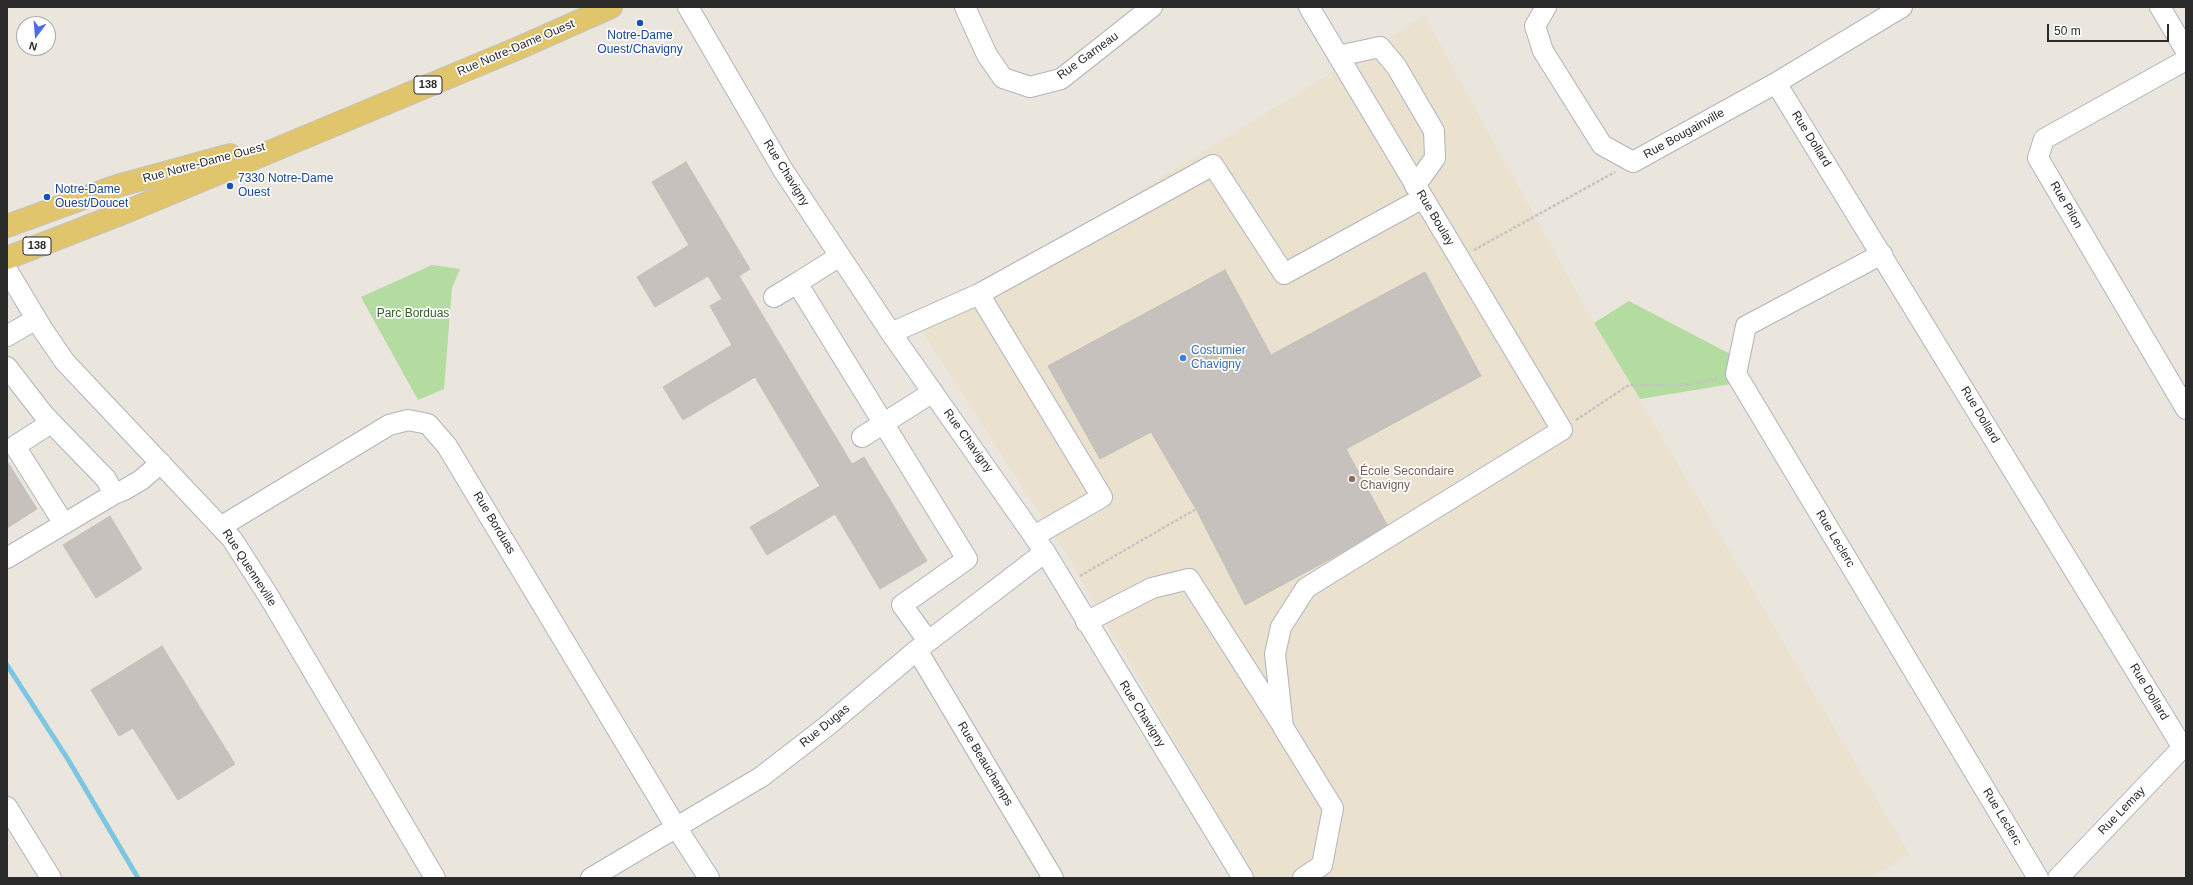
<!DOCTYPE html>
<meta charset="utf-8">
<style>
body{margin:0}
#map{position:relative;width:2193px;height:885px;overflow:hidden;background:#eae5dd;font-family:Arial,sans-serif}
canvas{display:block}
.frame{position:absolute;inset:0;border:8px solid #2a2a2a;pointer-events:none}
.north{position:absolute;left:16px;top:16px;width:40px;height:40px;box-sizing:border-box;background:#fff;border:1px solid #aaa;border-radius:50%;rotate:196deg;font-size:11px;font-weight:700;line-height:16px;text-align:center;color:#2a2a2a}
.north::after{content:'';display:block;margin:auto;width:14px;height:18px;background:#4f6ce5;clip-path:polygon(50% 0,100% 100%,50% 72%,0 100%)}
.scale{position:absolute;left:2047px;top:24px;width:122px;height:18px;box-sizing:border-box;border:2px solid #2a2a2a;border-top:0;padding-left:5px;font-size:12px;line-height:14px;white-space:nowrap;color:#2a2a2a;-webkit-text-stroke:3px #fff;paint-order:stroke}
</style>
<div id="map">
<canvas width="2193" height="885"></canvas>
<div class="frame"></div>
<div class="north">N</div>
<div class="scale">50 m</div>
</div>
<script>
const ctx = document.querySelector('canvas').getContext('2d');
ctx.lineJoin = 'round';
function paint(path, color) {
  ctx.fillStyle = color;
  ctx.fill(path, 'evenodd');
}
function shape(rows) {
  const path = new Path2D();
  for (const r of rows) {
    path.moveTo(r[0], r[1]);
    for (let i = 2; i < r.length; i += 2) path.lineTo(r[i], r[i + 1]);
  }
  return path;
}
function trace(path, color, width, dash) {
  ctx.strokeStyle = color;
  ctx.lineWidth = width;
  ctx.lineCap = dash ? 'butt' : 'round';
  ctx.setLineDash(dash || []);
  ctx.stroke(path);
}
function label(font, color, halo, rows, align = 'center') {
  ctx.font = font + ' Arial,sans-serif';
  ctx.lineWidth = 3.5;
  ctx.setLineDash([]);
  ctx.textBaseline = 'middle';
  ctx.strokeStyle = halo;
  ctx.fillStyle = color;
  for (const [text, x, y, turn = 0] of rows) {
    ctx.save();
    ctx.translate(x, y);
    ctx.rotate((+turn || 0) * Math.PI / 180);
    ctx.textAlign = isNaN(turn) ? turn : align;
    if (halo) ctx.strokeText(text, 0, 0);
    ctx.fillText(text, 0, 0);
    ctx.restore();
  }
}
const education = shape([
 [1424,16,1594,323,1909,854,1870,878,1255,878,1069,559,917,323,993,281]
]);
const green = shape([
 [432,265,460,269,452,288,444,389,418,400,361,297],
 [1629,301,1732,355,1731,384,1640,399,1594,323]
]);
const stream = shape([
 [7,665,69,761,138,878]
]);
const building = shape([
 [686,162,750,269,739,276,852,464,864,457,927,561,880,589,835,514,767,555,750,527,820,486,755,377,683,420,663,387,732,345,710,306,722,299,708,276,655,307,637,277,689,245,652,182,686,162],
 [1225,270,1271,355,1425,272,1481,376,1346,449,1387,525,1334,557,1245,605,1196,509,1151,432,1100,459,1048,366,1225,270],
 [7,461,37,509,7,528,7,461],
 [110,516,142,569,96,598,63,545,110,516],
 [162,646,235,764,178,800,133,728,119,736,91,690,162,646]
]);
const path = shape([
 [1474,250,1615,172],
 [1576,420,1629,385,1685,385,1720,378],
 [1080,576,1196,509]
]);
const minor = shape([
 [688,7,783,170,891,333,1045,552,1243,878],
 [965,7,987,55,1003,78,1030,87,1061,79,1152,7],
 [1546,7,1535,26,1543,51,1602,145,1633,162,1776,83,1902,7],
 [2160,7,2186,51],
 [1338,56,1380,47,1396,66,1434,131,1435,158,1415,186],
 [2186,60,2044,139,2038,158,2186,409],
 [1776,83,2183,748],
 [1882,254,1746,326,1736,374,2038,878],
 [840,256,797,283,967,559,902,605,928,641],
 [7,270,43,330,65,362,232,539,268,595,435,878],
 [979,294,1102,497,1034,536],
 [774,297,797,283],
 [891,333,979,294,1213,165,1284,274,1423,198],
 [7,336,36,319],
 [7,367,44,415,106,479,114,494,124,490,141,480,161,463],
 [51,423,15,446,64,524],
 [862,437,933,392],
 [222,526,389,425,408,420,428,424,447,446,676,827,709,878],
 [7,558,114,494],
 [1086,622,1152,588,1189,579,1281,723],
 [917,650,1053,878],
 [7,807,51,878],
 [591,878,761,777,827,726,917,650,1045,552],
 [1303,878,1322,865,1333,808,1283,727,1275,654,1281,627,1306,588,1562,430,1309,7],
 [2058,878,2186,744]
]);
const major = shape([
 [7,226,117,186,230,155],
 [7,258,128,211,521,47,611,7]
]);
const markers = [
 [640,23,4,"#1a4fb4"],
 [230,186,4,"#1a4fb4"],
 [47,197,4,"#1a4fb4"],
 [1183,358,4,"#3f7fe0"],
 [1352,479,4,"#8d6e63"]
];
const shields = [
 [428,85,28],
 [37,246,28]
];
const shieldNames = [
 ["138",428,85],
 ["138",37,246]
];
const transitNames = [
 ["Notre-Dame",640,36,"center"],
 ["Ouest/Chavigny",640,50,"center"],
 ["7330 Notre-Dame",238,179],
 ["Ouest",238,193],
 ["Notre-Dame",55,190],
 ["Ouest/Doucet",55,204]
];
const streetNames = [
 ["Rue Notre-Dame Ouest",516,48,-23],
 ["Rue Garneau",1088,56,-36],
 ["Rue Bougainville",1684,134,-29],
 ["Rue Dollard",1811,139,58],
 ["Rue Notre-Dame Ouest",204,163,-15],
 ["Rue Chavigny",786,173,58],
 ["Rue Pilon",2066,205,60],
 ["Rue Boulay",1435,218,59],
 ["Rue Dollard",1980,415,59],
 ["Rue Chavigny",968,441,54],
 ["Rue Borduas",494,523,59],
 ["Rue Leclerc",1835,539,59],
 ["Rue Quenneville",249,568,57],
 ["Rue Dollard",2149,692,59],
 ["Rue Chavigny",1142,714,58],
 ["Rue Dugas",825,726,-39],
 ["Rue Beauchamps",985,764,59],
 ["Rue Lemay",2122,811,-46],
 ["Rue Leclerc",2002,817,59]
];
const parkNames = [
 ["Parc Borduas",413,314]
];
const shopNames = [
 ["Costumier",1191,351],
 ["Chavigny",1191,365]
];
const educationNames = [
 ["École Secondaire",1360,472],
 ["Chavigny",1360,486]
];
paint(education, '#eae1cf');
paint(green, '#b4dba0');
trace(stream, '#7cc6e1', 5);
paint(building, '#c6c1bd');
trace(building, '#c5c0b7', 1);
trace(minor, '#b1b3bc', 22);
trace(major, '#c3c3c3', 24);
trace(path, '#c3c3c3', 2.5, [3, 2]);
trace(minor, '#fff', 20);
trace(major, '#e1c56c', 22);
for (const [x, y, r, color] of markers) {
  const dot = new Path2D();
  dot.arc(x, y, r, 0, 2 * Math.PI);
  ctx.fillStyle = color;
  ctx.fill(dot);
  trace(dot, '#fff', 1.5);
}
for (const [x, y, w] of shields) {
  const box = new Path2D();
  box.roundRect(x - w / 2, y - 9, w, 18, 3);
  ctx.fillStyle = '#fff';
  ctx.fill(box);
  trace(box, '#2a2a2a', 1);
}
label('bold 11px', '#2a2a2a', null, shieldNames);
label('12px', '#164399', '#fff', transitNames, 'left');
label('12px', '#2a2a2a', '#fff', streetNames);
label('12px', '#2f5f22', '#fff', parkNames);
label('12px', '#366cbe', '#fff', shopNames, 'left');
label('12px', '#785e54', '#fff', educationNames, 'left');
</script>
